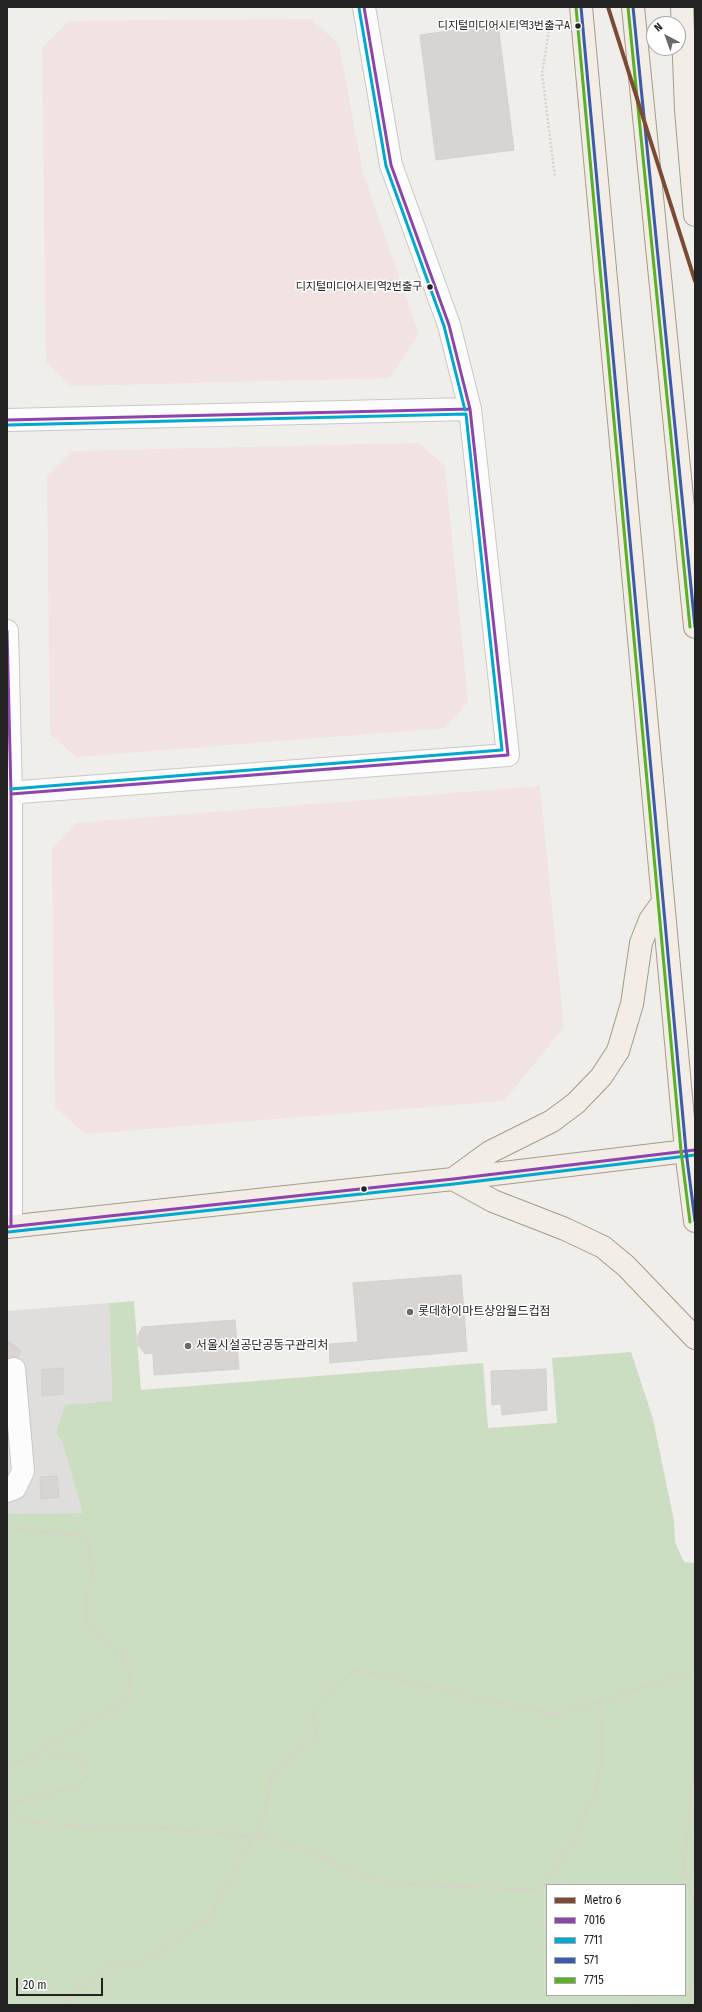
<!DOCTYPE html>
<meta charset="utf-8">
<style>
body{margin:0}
#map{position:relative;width:702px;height:2012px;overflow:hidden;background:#f0eeeb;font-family:"Fira Sans Condensed",sans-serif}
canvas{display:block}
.frame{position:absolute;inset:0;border:8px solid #222;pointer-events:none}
.legend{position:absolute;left:546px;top:1884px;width:140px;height:112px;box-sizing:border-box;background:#fff;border:1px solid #a7a7a7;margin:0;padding:5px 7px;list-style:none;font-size:12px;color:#222}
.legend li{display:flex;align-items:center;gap:8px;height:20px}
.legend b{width:20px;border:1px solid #a7a7a7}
.north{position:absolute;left:646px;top:16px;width:40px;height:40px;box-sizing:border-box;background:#fff;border:1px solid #a7a7a7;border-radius:50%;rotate:319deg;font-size:11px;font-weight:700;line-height:16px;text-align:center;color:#222}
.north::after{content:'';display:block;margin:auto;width:14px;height:18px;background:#6a6968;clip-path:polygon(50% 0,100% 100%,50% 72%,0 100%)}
.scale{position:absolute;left:16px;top:1978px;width:87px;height:18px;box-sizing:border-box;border:2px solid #222;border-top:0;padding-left:5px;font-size:12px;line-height:14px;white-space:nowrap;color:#222;-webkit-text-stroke:3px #fff;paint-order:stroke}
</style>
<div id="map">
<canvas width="702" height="2012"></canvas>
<div class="frame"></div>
<ul class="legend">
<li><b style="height:5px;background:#7c4932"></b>Metro 6</li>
<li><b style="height:5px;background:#8e44ad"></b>7016</li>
<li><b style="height:5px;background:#00a9ce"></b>7711</li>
<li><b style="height:5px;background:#3d5bab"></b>571</li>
<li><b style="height:5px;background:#5bb025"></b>7715</li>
</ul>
<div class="north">N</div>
<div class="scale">20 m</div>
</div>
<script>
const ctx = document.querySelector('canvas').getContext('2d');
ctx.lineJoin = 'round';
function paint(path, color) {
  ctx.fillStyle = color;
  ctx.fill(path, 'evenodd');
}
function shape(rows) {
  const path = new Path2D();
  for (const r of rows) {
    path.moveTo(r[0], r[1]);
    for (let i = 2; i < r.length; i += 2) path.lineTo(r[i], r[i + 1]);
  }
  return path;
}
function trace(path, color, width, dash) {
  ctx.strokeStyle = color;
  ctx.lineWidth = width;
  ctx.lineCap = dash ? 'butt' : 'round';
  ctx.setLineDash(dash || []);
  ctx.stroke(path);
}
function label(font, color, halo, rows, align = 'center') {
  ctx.font = font + ' "Fira Sans Condensed","Noto Sans KR",sans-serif';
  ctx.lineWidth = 3;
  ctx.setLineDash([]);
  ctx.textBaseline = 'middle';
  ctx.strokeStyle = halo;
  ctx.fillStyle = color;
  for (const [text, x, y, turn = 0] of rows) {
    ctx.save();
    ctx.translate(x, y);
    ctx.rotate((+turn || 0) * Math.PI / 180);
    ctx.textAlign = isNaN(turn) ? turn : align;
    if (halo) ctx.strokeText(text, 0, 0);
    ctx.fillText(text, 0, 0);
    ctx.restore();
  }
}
const residential = shape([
 [109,1303,112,1401,65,1406,56,1433,62,1442,84,1513,7,1514,7,1311]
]);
const commercial = shape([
 [311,19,339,44,363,173,419,334,390,378,71,386,46,362,42,48,69,21],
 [419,443,445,466,468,702,445,728,76,757,50,734,47,476,72,451],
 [540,786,564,1027,504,1101,85,1134,55,1107,52,849,76,823]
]);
const forest = shape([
 [134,1301,141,1390,483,1363,488,1428,557,1423,552,1358,631,1352,653,1419,674,1521,675,1542,684,1562,695,1563,695,2005,7,2005,7,1514,83,1513,62,1442,56,1433,65,1405,112,1401,109,1303],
 [547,1885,685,1885,685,1995,547,1995]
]);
const building = shape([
 [498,24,514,150,436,160,420,35,498,24],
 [461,1275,467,1351,330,1363,329,1344,358,1342,353,1283,461,1275],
 [235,1320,239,1369,154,1375,153,1353,145,1354,138,1345,138,1336,142,1327,235,1320],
 [7,1340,21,1351,7,1374,7,1340],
 [63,1368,63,1394,42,1396,42,1370,63,1368],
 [546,1369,547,1410,502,1415,501,1404,492,1405,491,1371,546,1369],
 [57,1476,59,1497,41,1499,40,1477,57,1476]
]);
const path = shape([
 [549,31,542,73,555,178],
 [7,1528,76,1535,88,1541,92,1572,86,1600,86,1620,95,1634,104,1644,123,1651,130,1675,129,1692,114,1708,67,1734,45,1744,35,1756,22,1761,7,1763],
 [695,1755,684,1868,695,1905],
 [7,1805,73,1787,83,1781,89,1772,79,1759,39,1751],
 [7,1812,23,1822,97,1827,150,1827,269,1838,310,1851,342,1868,394,1884,540,1890,570,1847,595,1794,602,1760,600,1701],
 [679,1885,683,1870],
 [685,1989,695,2000],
 [57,2005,113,1963,141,1964,208,1919,264,1816,272,1772,316,1738,313,1709,354,1670,557,1715,677,1676,695,1679],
 [637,2005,642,1995]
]);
const minor = shape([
 [364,7,391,165,449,325,470,409],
 [7,420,470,409,508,755,7,793],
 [7,631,11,794,11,1226],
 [7,1491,15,1488,23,1471,14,1369]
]);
const major = shape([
 [581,7,686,1151,695,1221],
 [633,7,695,627],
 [682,7,686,110,695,215],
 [663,902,650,920,641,943,632,1004,618,1051,601,1077,576,1103,552,1121,490,1152,453,1179,493,1201,565,1229,603,1247,626,1266,695,1338],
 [7,1227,453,1179,695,1150]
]);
const bus1 = shape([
 [364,7,391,165,449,325,470,409],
 [7,420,470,409,508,755,11,794],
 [7,631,11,794,11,1226],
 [7,1227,453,1179,695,1150]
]);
const bus2 = shape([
 [359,8,386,166,444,326,465,410],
 [7,425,466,414,502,750,11,789],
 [8,1232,454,1184,695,1155]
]);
const bus3 = shape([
 [581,7,686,1151,695,1221],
 [633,7,695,627]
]);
const bus4 = shape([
 [576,7,681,1151,690,1222],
 [628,7,690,627]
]);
const metro1 = shape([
 [608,7,695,281]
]);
const markers = [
 [578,26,3.5,"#222"],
 [430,287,3.5,"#222"],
 [364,1189,3.5,"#222"],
 [410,1312,4,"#6a6968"],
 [188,1346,4,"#6a6968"]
];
const busNames = [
 ["디지털미디어시티역3번출구A",570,26],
 ["디지털미디어시티역2번출구",422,287]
];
const poiNames = [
 ["롯데하이마트상암월드컵점",418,1312],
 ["서울시설공단공동구관리처",196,1346]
];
paint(residential, '#dfdedc');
paint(commercial, '#f1e3e1');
paint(forest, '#cbdec1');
paint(building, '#d7d4d2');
trace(building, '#d3d0cc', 1);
trace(minor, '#c9c8c7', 24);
trace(major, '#a79c86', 24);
trace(path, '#dccecd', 2.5, [2, 2]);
trace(minor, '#fdfcfc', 22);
trace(major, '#f3ede7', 22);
trace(bus1, '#8e44ad', 3);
trace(bus2, '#00a9ce', 3);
trace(bus3, '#3d5bab', 3);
trace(bus4, '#5bb025', 3);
trace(metro1, '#7c4932', 4);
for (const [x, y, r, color] of markers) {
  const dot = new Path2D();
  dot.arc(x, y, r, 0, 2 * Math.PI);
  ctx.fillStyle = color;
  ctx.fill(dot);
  trace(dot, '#fff', 1.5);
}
label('11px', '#222', '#fff', busNames, 'right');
label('12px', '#222', '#fff', poiNames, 'left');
</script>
